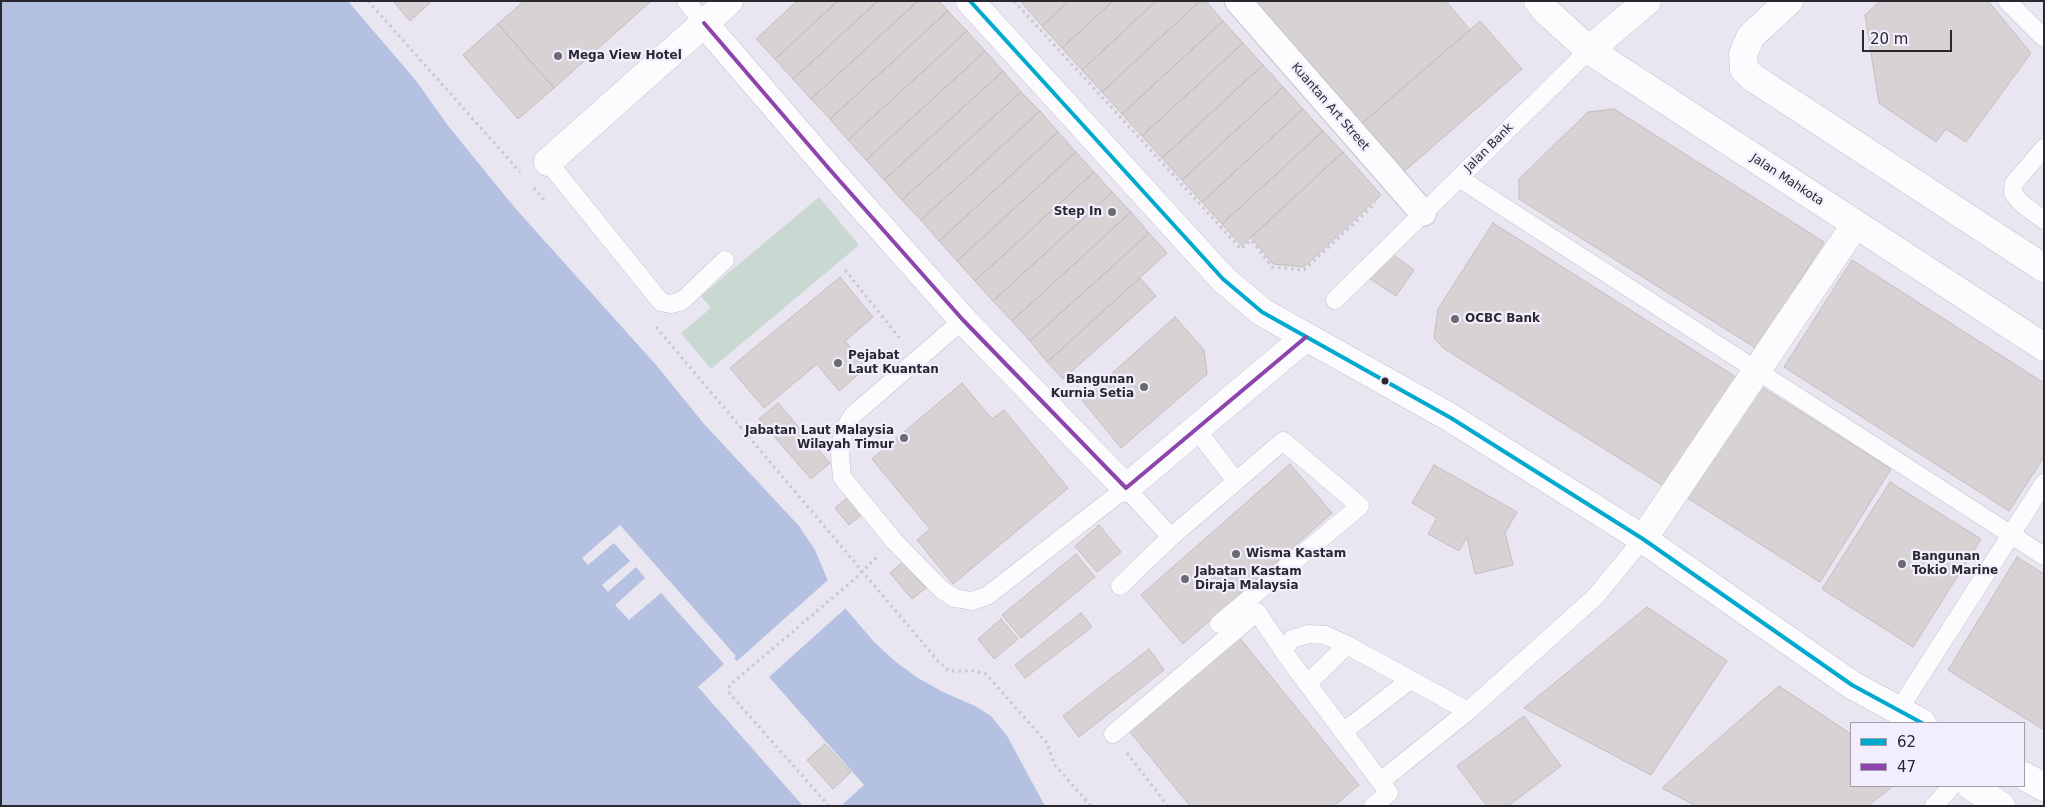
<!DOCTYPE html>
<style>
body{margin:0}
#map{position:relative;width:2045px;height:807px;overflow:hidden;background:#e9e5f1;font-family:"DejaVu Sans",sans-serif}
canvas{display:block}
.frame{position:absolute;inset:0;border:2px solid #29272f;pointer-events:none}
.legend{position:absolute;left:1850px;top:722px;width:175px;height:65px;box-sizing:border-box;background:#f3eefd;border:1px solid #a29eab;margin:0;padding:6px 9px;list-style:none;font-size:15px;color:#29272f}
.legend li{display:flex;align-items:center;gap:10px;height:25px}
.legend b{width:25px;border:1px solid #a29eab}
.scale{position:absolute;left:1862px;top:30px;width:90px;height:22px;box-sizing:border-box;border:2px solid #29272f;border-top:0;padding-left:6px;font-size:15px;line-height:18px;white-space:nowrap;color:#29272f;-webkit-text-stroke:4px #f3eefd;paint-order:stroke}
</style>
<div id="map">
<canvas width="2045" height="807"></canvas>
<div class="frame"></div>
<ul class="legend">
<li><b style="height:6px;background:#00a9ce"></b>62</li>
<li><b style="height:6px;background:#8e44ad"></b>47</li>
</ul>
<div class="scale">20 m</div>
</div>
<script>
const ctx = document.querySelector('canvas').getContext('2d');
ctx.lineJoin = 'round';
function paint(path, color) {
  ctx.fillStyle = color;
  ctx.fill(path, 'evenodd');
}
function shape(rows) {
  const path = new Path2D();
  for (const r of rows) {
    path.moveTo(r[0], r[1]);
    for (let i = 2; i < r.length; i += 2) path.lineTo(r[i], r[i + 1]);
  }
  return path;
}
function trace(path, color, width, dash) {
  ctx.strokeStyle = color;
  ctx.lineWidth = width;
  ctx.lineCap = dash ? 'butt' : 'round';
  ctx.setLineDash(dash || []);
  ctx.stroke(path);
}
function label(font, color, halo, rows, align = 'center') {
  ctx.font = font + ' "DejaVu Sans",sans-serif';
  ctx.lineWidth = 4.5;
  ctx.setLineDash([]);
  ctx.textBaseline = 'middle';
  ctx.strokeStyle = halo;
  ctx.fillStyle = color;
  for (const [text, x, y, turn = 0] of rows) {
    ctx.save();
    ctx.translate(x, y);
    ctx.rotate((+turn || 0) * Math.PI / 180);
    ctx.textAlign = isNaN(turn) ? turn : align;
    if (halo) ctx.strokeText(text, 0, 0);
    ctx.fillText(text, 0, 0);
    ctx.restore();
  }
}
const green = shape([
 [819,197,859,245,711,369,681,333,711,308,701,296]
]);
const water = shape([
 [1,1,348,1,417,82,449,127,515,208,657,366,704,424,799,526,815,550,834,595,875,643,896,662,918,678,943,692,975,706,991,716,1007,736,1045,806,1,806]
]);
const pier = shape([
 [620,525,736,656,734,658,737,661,829,579,836,594,847,607,769,677,864,785,841,806,803,806,698,687,724,664,661,593,629,620,615,605,645,578,636,567,608,592,602,585,630,561,614,543,588,565,582,558]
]);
const building = shape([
 [393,1,432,1,410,21,393,1],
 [524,1,651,1,554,88,498,24,524,1],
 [797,1,838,1,775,59,756,39,797,1],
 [838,1,878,1,793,79,775,59,838,1],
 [878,1,918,1,811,99,793,79,878,1],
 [918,1,939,1,948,11,830,119,811,99,918,1],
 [1025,1,1069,1,1042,26,1022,3,1025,1],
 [1069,1,1113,1,1062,48,1042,26,1069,1],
 [1113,1,1156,1,1082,70,1062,48,1113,1],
 [1156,1,1200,1,1102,92,1082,70,1156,1],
 [1200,1,1206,1,1223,21,1122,114,1102,92,1200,1],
 [1250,1,1446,1,1470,30,1358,127,1250,1],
 [1880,1,1988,1,2031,53,1966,142,1946,129,1936,142,1879,103,1865,15,1880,1],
 [948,11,967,31,848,140,830,119,948,11],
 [1223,21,1243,43,1142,136,1122,114,1223,21],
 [1480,21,1522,69,1400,175,1358,127,1480,21],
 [498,24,554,88,518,119,463,55,498,24],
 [967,31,985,51,866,160,848,140,967,31],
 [1243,43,1263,65,1162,158,1142,136,1243,43],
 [985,51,1003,71,884,180,866,160,985,51],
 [1263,65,1283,87,1182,180,1162,158,1263,65],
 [1003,71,1021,92,902,200,884,180,1003,71],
 [1283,87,1303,109,1202,202,1182,180,1283,87],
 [1021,92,1040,111,921,220,902,200,1021,92],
 [1303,109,1323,131,1222,224,1202,202,1303,109],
 [1614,109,1824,242,1757,349,1519,199,1519,179,1588,112,1614,109],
 [1040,111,1058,132,939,241,921,220,1040,111],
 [1323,131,1343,152,1242,246,1222,224,1323,131],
 [1058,132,1076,152,957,261,939,241,1058,132],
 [1076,152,1094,172,975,281,957,261,1076,152],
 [1343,152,1381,195,1304,267,1273,264,1251,237,1343,152],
 [1094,172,1112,192,993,301,975,281,1094,172],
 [1112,192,1131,212,1012,321,993,301,1112,192],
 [1131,212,1149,233,1030,341,1012,321,1131,212],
 [1493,223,1739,379,1670,490,1443,348,1434,338,1438,309,1493,223],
 [1149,233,1167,253,1047,362,1030,341,1149,233],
 [1388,251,1414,270,1396,296,1369,278,1388,251],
 [1852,260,2044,383,2044,457,2009,511,1784,367,1852,260],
 [840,277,873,317,845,341,867,367,839,391,817,364,764,408,730,368,840,277],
 [1140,278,1156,296,1063,379,1047,362,1140,278],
 [1175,317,1204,350,1207,374,1121,448,1082,400,1175,317],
 [962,383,992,419,1004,410,1068,488,953,584,917,540,930,529,872,459,962,383],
 [1757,384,1891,469,1820,582,1686,497,1757,384],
 [778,403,830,463,811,479,759,419,778,403],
 [1290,464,1332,513,1183,644,1141,595,1290,464],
 [1434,465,1517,512,1505,533,1513,565,1475,574,1467,537,1459,551,1428,534,1437,518,1412,503,1434,465],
 [1890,482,1981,539,1913,647,1822,589,1890,482],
 [849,496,864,513,849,525,835,508,849,496],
 [1099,525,1121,552,1097,572,1075,546,1099,525],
 [1076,554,1095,577,1021,638,1002,615,1076,554],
 [2017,557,2044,574,2044,730,1948,670,2017,557],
 [903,562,926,588,912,599,890,573,903,562],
 [1647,607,1727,661,1651,775,1524,708,1647,607],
 [1081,613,1092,627,1025,678,1015,665,1081,613],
 [1001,619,1018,639,994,659,978,639,1001,619],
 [1238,636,1359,785,1334,806,1190,806,1127,728,1238,636],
 [1149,649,1164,670,1079,737,1063,716,1149,649],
 [1779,686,1851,734,1851,786,1893,786,1868,806,1696,806,1662,788,1779,686],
 [1524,716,1561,766,1508,806,1487,806,1457,766,1524,716],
 [825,744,851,772,833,789,807,760,825,744]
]);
const path = shape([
 [368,1,520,172],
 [1014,1,1241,249,1251,240,1272,267,1304,270,1376,203],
 [534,188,544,200],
 [845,270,902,341],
 [656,327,938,661,949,671,975,671,986,674,1047,743,1054,764,1091,806],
 [1127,753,1168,806],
 [829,806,730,694,728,689,730,685,851,582,877,557]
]);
const service = shape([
 [686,1,704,23],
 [2007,1,2044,38],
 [2044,148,2014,183,2013,193,2021,203,2044,220],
 [548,162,661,302,671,304,682,301,725,260],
 [1459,178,2044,556],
 [1335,300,1589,50],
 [963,320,853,415,843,431,840,455,842,477,894,541,942,590,955,598,972,601,987,596,1126,488,1171,537],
 [1196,429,1236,481],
 [1120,586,1171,537,1283,441,1360,506,1219,624],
 [1307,684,1347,645],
 [1898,711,2044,483],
 [1343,732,1410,680],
 [1113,734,1257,612,1286,655],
 [1381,781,1468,711,1595,597,1643,539],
 [1373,806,1389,793,1286,655,1285,648,1292,639,1308,634,1325,635,1347,645,1468,711],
 [1934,806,1952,786]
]);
const pedestrian = shape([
 [1238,1,1423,213]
]);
const minor = shape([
 [1789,1,1751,36,1743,54,1744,69,1752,77,2044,268],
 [704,23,831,171,963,320,1126,488,1306,337],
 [1589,50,1647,1],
 [548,162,729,1],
 [1643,539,1855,225]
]);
const trunk = shape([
 [970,1,1223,279,1262,312,1451,418,1643,539,1852,685,1922,723],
 [1538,1,1546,11,1589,50,2044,347],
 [2024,776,2044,787],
 [1971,786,2001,806]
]);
const bus1 = shape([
 [970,1,1223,279,1262,312,1451,418,1643,539,1852,685,1922,723]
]);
const bus2 = shape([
 [704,23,831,171,963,320,1126,488,1306,337]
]);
const markers = [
 [558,56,5,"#6c6a73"],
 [1112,212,5,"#6c6a73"],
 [1455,319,5,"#6c6a73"],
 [838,363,5,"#6c6a73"],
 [1385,381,4.5,"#29272f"],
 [1144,387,5,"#6c6a73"],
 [904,438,5,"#6c6a73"],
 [1236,554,5,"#6c6a73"],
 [1902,564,5,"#6c6a73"],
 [1185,579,5,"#6c6a73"]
];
const poiNames = [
 ["Mega View Hotel",568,56],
 ["Step In",1102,212,"right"],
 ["OCBC Bank",1465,319],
 ["Pejabat",848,356],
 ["Laut Kuantan",848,370],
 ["Bangunan",1134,380,"right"],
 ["Kurnia Setia",1134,394,"right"],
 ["Jabatan Laut Malaysia",894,431,"right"],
 ["Wilayah Timur",894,445,"right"],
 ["Wisma Kastam",1246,554],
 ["Bangunan",1912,557],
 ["Tokio Marine",1912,571],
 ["Jabatan Kastam",1195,572],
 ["Diraja Malaysia",1195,586]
];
const streetNames = [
 ["Kuantan Art Street",1330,107,49],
 ["Jalan Bank",1489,148,-45],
 ["Jalan Mahkota",1787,180,33]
];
paint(green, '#c9d9d1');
paint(water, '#b4c1e1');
paint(pier, '#e9e5f1');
paint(building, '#d7d3d5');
trace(building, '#c2bdbe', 1);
trace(service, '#c6c3cd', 19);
trace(pedestrian, '#c6c3cd', 28);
trace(minor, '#c6c3cd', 29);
trace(trunk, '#c6c3cd', 29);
trace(path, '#c9c8cc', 3, [2.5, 4]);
trace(service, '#fcfbfd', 18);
trace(pedestrian, '#fcfbfd', 26);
trace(minor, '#fcfbfd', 28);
trace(trunk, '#fcfbfd', 28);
trace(bus1, '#00a9ce', 4);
trace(bus2, '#8e44ad', 4);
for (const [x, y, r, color] of markers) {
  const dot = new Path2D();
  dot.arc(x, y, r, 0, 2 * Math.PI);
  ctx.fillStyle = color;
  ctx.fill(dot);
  trace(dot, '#f3eefd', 2);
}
label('bold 12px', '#29272f', '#f3eefd', poiNames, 'left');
label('12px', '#29272f', '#f3eefd', streetNames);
</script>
